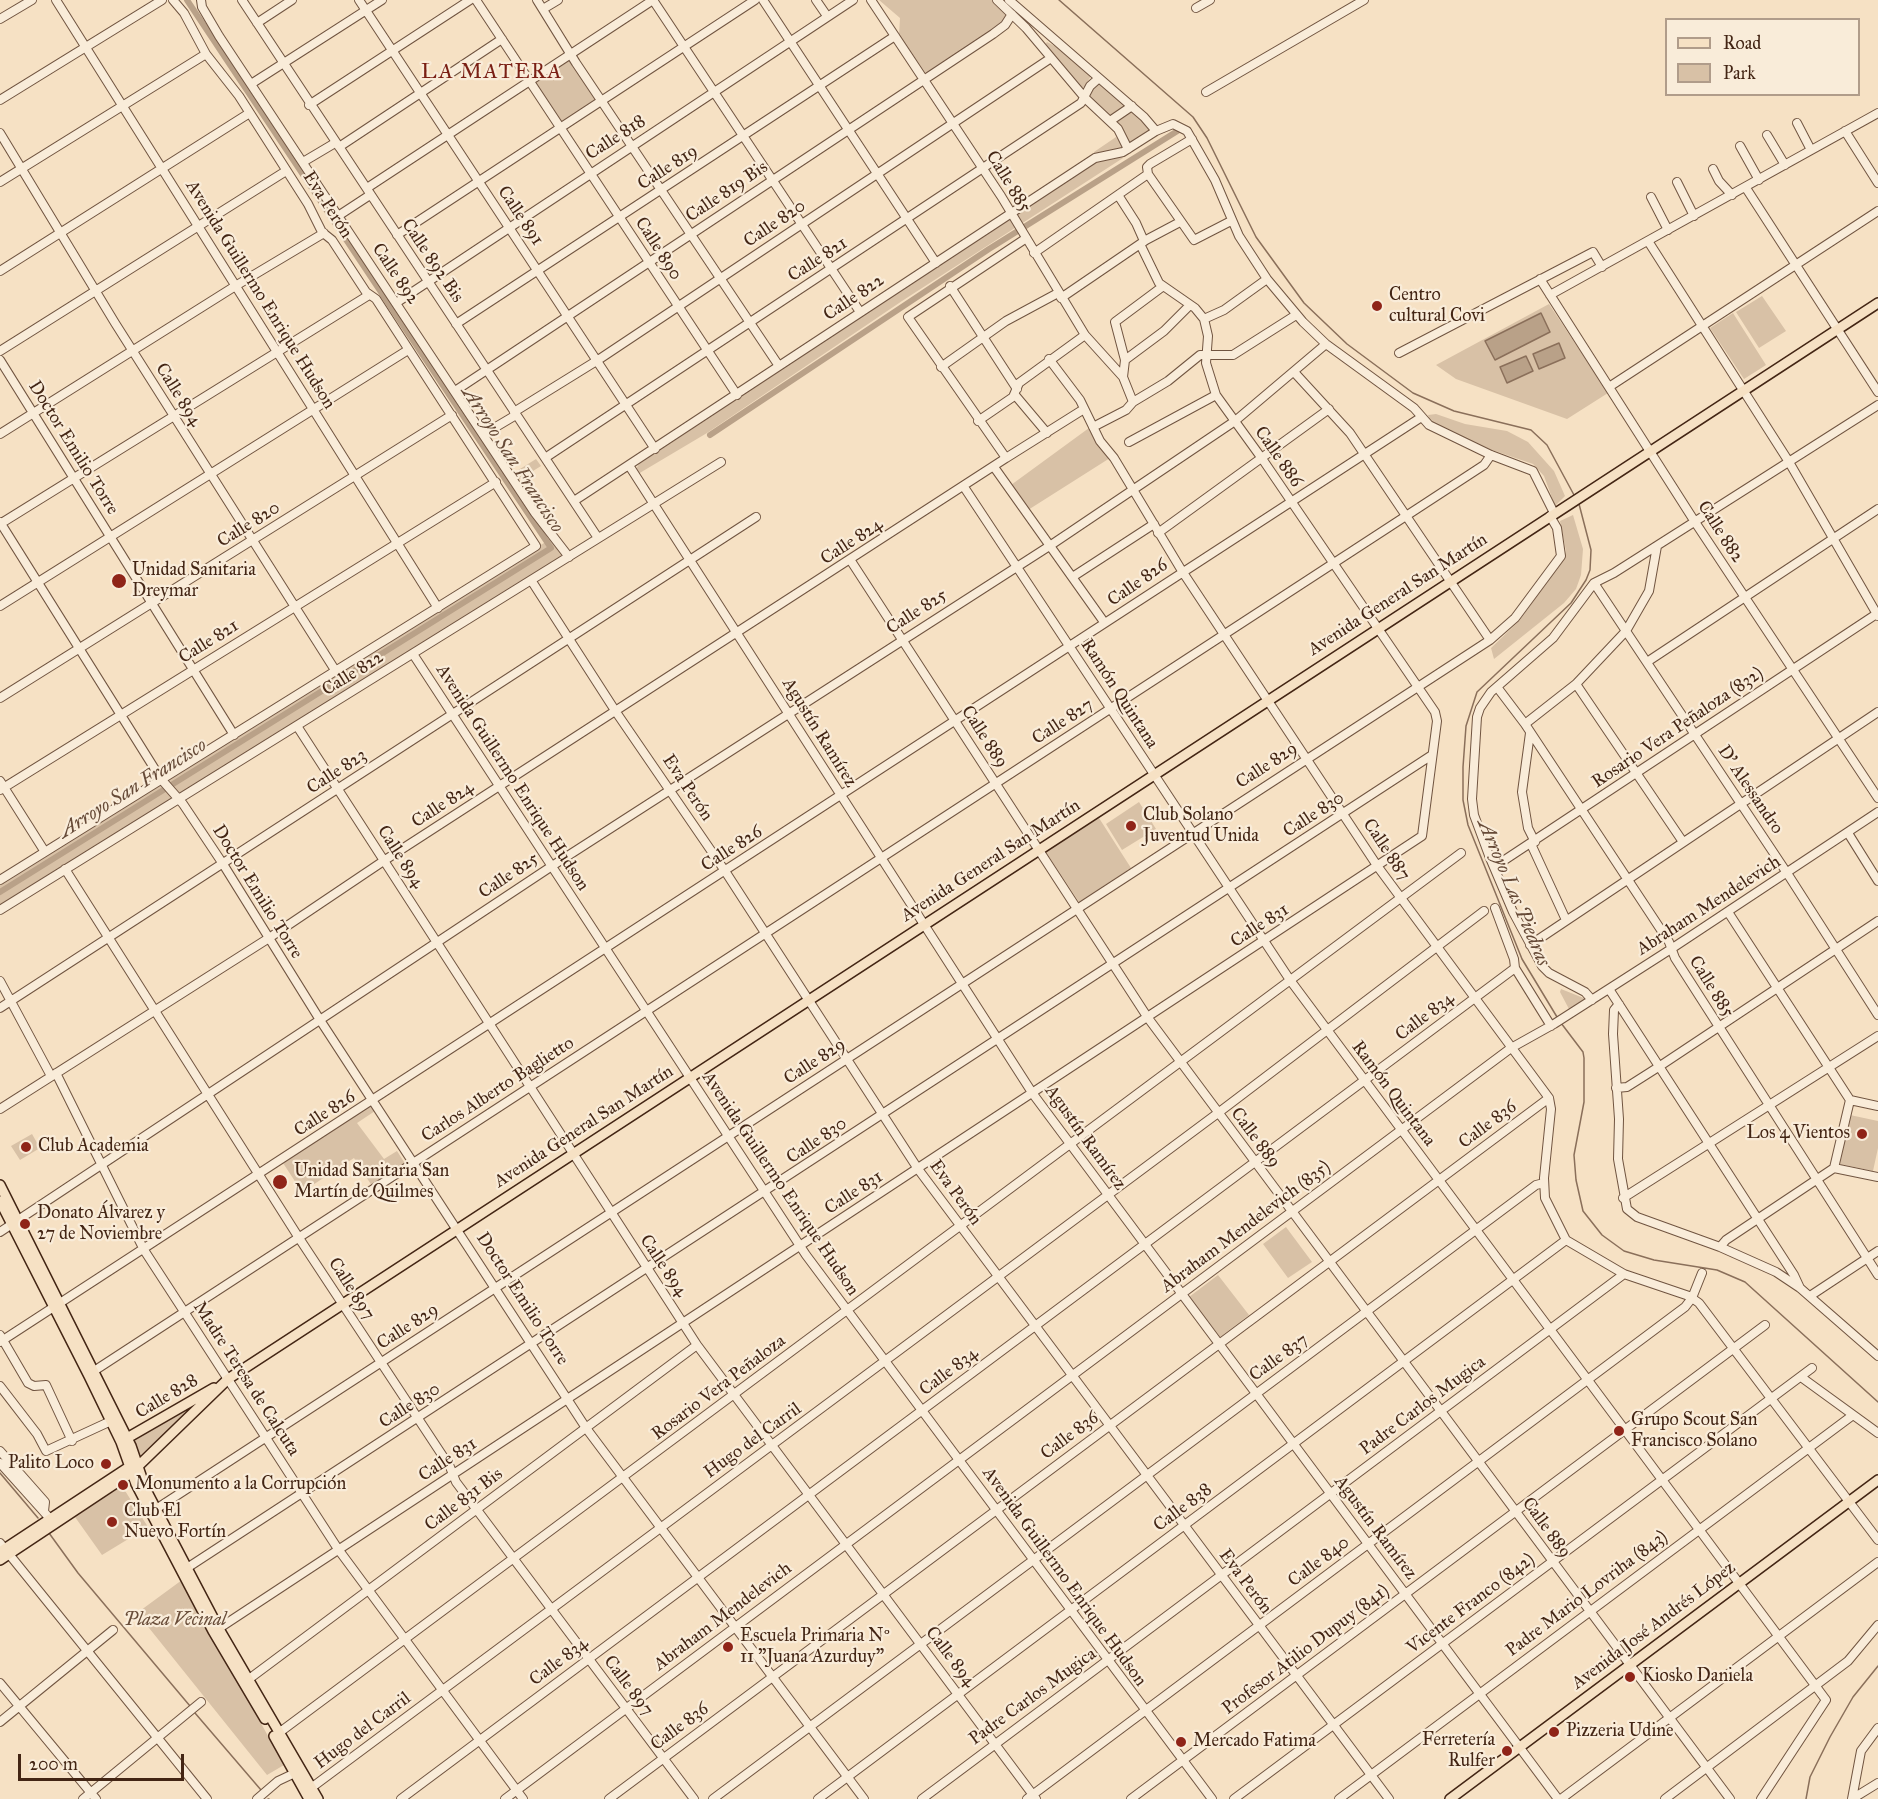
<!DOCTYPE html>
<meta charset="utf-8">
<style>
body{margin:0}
#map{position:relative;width:1878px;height:1799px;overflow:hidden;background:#f6e1c4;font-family:"IM FELL Great Primer",serif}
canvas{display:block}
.legend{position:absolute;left:1665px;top:18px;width:195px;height:78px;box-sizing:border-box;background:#f9ecd9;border:2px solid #b09c8a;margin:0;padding:8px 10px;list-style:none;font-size:18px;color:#432514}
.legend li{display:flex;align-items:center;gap:12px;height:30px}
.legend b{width:30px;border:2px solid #b09c8a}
.scale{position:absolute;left:18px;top:1754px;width:166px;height:27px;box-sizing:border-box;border:3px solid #432514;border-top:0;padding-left:8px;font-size:18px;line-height:21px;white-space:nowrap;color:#432514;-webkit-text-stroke:4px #f9ecd9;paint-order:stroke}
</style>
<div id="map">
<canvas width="1878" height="1799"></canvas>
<ul class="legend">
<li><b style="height:8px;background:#f6e1c4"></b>Road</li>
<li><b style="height:16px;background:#d8c1a6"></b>Park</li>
</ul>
<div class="scale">200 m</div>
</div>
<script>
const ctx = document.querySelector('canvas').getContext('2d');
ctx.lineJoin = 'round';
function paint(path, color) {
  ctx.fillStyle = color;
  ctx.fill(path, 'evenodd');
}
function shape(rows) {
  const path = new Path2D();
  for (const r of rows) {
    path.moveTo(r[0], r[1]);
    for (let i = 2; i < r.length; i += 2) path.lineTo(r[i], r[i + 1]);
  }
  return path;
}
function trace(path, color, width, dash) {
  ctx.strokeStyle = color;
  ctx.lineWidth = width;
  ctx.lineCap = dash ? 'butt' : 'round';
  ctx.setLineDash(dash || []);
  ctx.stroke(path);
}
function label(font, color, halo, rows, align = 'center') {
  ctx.font = font + ' "IM FELL Great Primer",serif';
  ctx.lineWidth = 4.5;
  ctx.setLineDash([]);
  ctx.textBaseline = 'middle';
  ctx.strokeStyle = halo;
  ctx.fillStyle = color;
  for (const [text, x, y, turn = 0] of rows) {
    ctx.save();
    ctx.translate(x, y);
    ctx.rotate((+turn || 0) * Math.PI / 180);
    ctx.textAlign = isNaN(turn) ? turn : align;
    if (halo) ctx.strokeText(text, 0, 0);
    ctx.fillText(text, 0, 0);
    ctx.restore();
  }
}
const green = shape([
 [879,0,993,0,1003,8,1006,17,1004,23,930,73,925,72,899,35,900,18],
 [1047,42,1062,50,1091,76,1084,87,1080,88,1044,46],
 [570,60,598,100,561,125,534,84],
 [1099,80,1128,106,1110,118,1087,97,1088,92],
 [1132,109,1151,127,1151,131,1128,147,1113,122],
 [1116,137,1124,148,1094,154,1094,152],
 [1121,155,1123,158,902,301,707,433,638,474,636,469,639,464,1099,160],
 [1762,296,1786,331,1759,348,1736,312],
 [1549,304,1608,393,1567,419,1456,379,1436,365],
 [1733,313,1766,365,1744,379,1710,328],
 [1436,414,1465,424,1507,431,1528,442,1554,471,1565,496,1555,506,1544,476,1533,464,1454,437,1432,425,1428,415],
 [1089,428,1100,448,1110,458,1028,510,1011,485],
 [536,459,541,466,517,481,512,474],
 [1573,515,1583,549,1581,575,1576,589,1564,603,1494,659,1491,648,1519,621,1564,559,1566,551,1560,521],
 [552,538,562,553,561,558,0,907,0,882],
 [1139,802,1156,829,1122,850,1106,824],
 [1099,818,1131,868,1079,902,1046,852],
 [1561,989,1586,999,1586,1001,1569,1009,1560,992],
 [371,1106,375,1111,357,1123,384,1159,397,1151,406,1165,372,1186,354,1158,302,1192,283,1163],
 [1850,1115,1878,1121,1878,1148,1873,1171,1840,1164],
 [32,1134,40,1148,20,1160,11,1146],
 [1286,1227,1312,1262,1288,1278,1263,1244],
 [1218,1275,1249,1315,1220,1337,1189,1297],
 [197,1401,198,1403,138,1457,133,1439],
 [122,1486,148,1527,102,1555,75,1517],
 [182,1580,284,1765,267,1775,137,1613]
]);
const water = shape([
 [1541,313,1550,332,1495,360,1485,341,1541,313],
 [1559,343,1565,358,1539,369,1533,354,1559,343],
 [1526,356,1533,371,1507,383,1500,367,1526,356]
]);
const stream = shape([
 [1059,0,1193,117,1207,138,1256,237,1304,303,1347,344,1413,393,1454,411,1531,430,1547,445,1574,495],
 [1557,1017,1522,959,1468,825,1463,800,1463,767,1466,726,1477,692,1571,603,1586,580,1590,570,1591,550,1579,504],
 [1561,1023,1583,1052,1584,1058,1584,1102,1574,1155,1576,1180,1583,1211,1602,1235,1624,1251,1654,1260,1717,1270,1745,1282,1878,1402],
 [0,1473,38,1518],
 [49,1533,78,1573,190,1706],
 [195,1713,261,1790],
 [268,1799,269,1799],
 [1806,1799,1810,1777,1830,1737,1853,1697,1878,1666]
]);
const canal = shape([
 [710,435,989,249,1179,130],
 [0,892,551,548,187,0]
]);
const minor = shape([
 [56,0,438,608],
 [201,0,202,7,219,36,338,216,535,513,569,557],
 [242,0,598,538],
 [359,0,655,449],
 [476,0,737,395],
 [537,0,576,63,779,366],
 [653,0,860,312],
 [763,0,936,263],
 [816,0,827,16],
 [871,0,1001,196,1085,335,1123,377],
 [997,0,1026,28,1085,98,1118,129,1128,149],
 [1009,0,1144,117,1156,131],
 [1196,8,1210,0],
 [543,9,558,0],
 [0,19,32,0],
 [257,23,292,0],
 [251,84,382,0],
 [1206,92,1364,0],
 [0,100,162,0],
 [309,105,470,0],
 [1110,121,1132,106],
 [1797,123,1811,150],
 [1845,131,1878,183],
 [0,133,115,323,335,670],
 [1767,135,1785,165],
 [1192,139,1150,164,1147,167,1148,174,1194,240,1231,221],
 [1740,146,1759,180],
 [339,147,502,39],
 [303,162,335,143],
 [1713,169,1719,181,1732,195],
 [0,182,206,54],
 [1677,182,1694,216],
 [367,188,653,0],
 [1746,188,1878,392],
 [1118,195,1136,223,1144,241],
 [1651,197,1668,230],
 [338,216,370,195],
 [397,235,755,0],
 [1648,241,1789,462,1878,616],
 [1034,253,1148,174],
 [0,271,248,114],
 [1540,279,1695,522,1878,798],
 [950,286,1017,389],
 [1550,295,1878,113],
 [1061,298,1146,240,1180,222],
 [396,303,853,0],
 [1204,319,1224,310,1267,279],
 [456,324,895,36],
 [0,351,286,171],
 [1399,353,1593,252,1602,267],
 [1049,359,1080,400,1100,441,1114,458,1182,571,1378,867,1549,1098,1551,1109,1544,1178,1545,1198,1566,1240,1624,1274,1689,1296,1699,1303,1878,1540],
 [0,360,234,735],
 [1125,360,1164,331,1190,305],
 [941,367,1006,321,1058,293],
 [1294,372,1350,433,1490,640],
 [1609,387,1878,211],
 [455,391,993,34,1005,25,1012,14],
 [1015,395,1047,433],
 [1133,402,1123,377,1125,360,1115,322,1162,287],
 [514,412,598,360,1051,58],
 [978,421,1013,397,1019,383,1085,335],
 [1093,427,1126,410,1133,402,1168,381,1200,355,1233,355,1296,315],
 [0,434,237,285,324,233],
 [484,434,516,415],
 [1129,442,1216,395],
 [545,458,1081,103,1090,86,1099,78],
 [1006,458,1084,409],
 [630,467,1033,1094,1558,1799],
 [994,467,1104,622],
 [964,487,1290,980,1826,1700,1761,1799],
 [574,501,1095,158,1123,152,1156,131,1173,124,1187,131,1215,180,1239,236,1267,279,1303,322,1326,344,1414,408,1429,425,1491,455,1533,471,1554,513],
 [0,522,161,779,183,804,223,864,320,1020,586,1428,864,1799],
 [0,524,369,295],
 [1158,533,1329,409],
 [851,561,1148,1018,1730,1799],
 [1074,576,1154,524],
 [531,580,616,712,725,871,918,1169,1389,1799],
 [1594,583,1787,873,1878,1015],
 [0,606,408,350],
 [413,654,806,1255,1212,1799],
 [1647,662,1878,509],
 [1576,684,1683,842],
 [1497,687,1525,724,1669,942,1675,958,1878,1275],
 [0,698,452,415],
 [1525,724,1576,684,1626,631,1649,591,1657,546],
 [297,726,697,1345,1036,1799],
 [1530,733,1522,792,1528,828,1535,842],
 [0,781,45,852],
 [0,790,496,482],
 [1848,833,1878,881],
 [1531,844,1566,920],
 [1494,867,1878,613],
 [65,869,299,1238,450,1467,456,1482,694,1799],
 [0,880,536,546,376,299,366,292,332,240,322,232,308,204,239,96,206,54,184,13,173,0],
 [1495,908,1514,959,1515,968,1551,1026],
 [0,910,721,462],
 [1728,912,1850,1100,1834,1168,1878,1177],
 [1530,945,1878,712],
 [0,981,51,1076],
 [1609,989,1794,1275,1800,1288],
 [1592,1000,1585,992,1549,973,1542,966,1513,912,1490,858,1474,815,1472,799,1477,717,1480,708,1491,692,1553,638,1594,583,1614,573,1878,405],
 [1619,1004,1614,1010,1613,1034,1619,1119,1618,1159,1627,1209,1637,1217,1720,1247,1776,1272,1800,1288,1878,1356],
 [0,1008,756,517],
 [56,1073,144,1250,185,1313,338,1549,523,1799],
 [1616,1088,1627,1087,1660,1066,1878,921],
 [1850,1100,1878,1106],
 [0,1109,269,938,385,860,1006,458,908,317,1025,239],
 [1623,1198,1878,1036],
 [0,1232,552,866,1051,545,1235,421,1326,344],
 [1720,1247,1726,1240,1834,1168],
 [1810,1296,1878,1251],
 [0,1335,28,1383,34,1386,46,1385,72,1441],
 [0,1342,1420,418],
 [94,1371,1406,516,1484,465,1491,455],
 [1801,1377,1878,1433],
 [0,1386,37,1434,46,1451,111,1421],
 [0,1451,45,1502,44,1511],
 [0,1463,53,1522],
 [156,1509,1490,640,1515,618,1561,556,1557,528,1550,516],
 [0,1543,207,1799],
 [187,1568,1432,755],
 [215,1631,1422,836,1437,721,1435,712,1263,460,1216,395,1206,363,1208,336,1204,319,1195,308,1159,283,1140,244],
 [249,1679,697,1345],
 [0,1683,96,1799],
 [0,1722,113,1630],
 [276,1735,1461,853],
 [307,1791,1218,1113,1484,911],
 [83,1799,201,1702],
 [257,1799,278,1781,295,1773],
 [401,1799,1515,968],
 [505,1799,1511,1048,1554,1024,1671,949,1878,812],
 [609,1799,1549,1098],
 [713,1799,1536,1185,1544,1183],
 [818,1799,1566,1240],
 [922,1799,1624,1274],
 [1027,1799,1685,1307,1692,1298,1702,1273],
 [1131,1799,1765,1325],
 [1234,1799,1812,1368],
 [1339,1799,1853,1415],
 [1561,1799,1878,1562],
 [1665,1799,1848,1661,1878,1625],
 [1852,1799,1861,1751,1878,1728],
 [1852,1799,1878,1783]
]);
const major = shape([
 [0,1185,131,1446,146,1490,219,1629,318,1799],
 [0,1201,89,1376,121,1442,136,1484,213,1631,265,1719],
 [122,1441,214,1388],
 [0,1552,129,1467,135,1466],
 [0,1560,131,1473,228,1379,1878,303],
 [274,1736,309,1799],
 [1450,1799,1878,1480]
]);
const markers = [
 [1377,306,6,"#8f2418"],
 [119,581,8,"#8f2418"],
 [1131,826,6,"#8f2418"],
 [1862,1134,6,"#8f2418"],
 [26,1147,6,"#8f2418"],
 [280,1182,8,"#8f2418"],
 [25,1224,6,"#8f2418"],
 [1619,1431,6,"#8f2418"],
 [106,1464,6,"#8f2418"],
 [123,1485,6,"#8f2418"],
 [112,1522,6,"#8f2418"],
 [728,1647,6,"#8f2418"],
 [1630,1677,6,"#8f2418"],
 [1554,1732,6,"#8f2418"],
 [1181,1742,6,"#8f2418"],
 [1507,1751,6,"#8f2418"]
];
const streetNames = [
 ["Calle 818",616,138,-33],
 ["Calle 819",668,168,-33],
 ["Calle 885",1008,182,58],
 ["Calle 819 Bis",727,192,-34],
 ["Eva Perón",327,205,57],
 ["Calle 891",520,216,56],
 ["Calle 820",775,224,-34],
 ["Calle 890",658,249,57],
 ["Calle 821",818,260,-33],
 ["Calle 892 Bis",432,261,56],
 ["Calle 892",395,274,56],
 ["Avenida Guillermo Enrique Hudson",260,295,58],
 ["Calle 822",854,298,-34],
 ["Calle 894",178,395,58],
 ["Doctor Emilio Torre",73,448,58],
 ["Calle 886",1278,457,55],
 ["Calle 820",249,525,-32],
 ["Calle 882",1720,532,57],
 ["Calle 824",852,542,-33],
 ["Calle 826",1138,583,-35],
 ["Avenida General San Martín",1398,595,-33],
 ["Calle 825",917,612,-33],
 ["Calle 821",209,642,-32],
 ["Calle 822",353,674,-32],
 ["Ramón Quintana",1119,694,57],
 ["Calle 827",1063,722,-33],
 ["Rosario Vera Peñaloza (832)",1678,728,-34],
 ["Agustín Ramírez",819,733,58],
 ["Calle 889",984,737,57],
 ["Calle 829",1267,766,-33],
 ["Calle 823",337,772,-33],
 ["Avenida Guillermo Enrique Hudson",512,778,57],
 ["Eva Perón",687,788,56],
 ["D' Alessandro",1750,790,56],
 ["Calle 824",443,805,-33],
 ["Calle 830",1314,815,-33],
 ["Calle 826",732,849,-33],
 ["Calle 887",1386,850,56],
 ["Calle 894",400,857,57],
 ["Avenida General San Martín",991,861,-33],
 ["Calle 825",509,876,-34],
 ["Doctor Emilio Torre",257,892,58],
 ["Abraham Mendelevich",1709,906,-33],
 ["Calle 831",1260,926,-33],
 ["Calle 885",1711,987,58],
 ["Calle 834",1425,1017,-37],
 ["Calle 829",815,1062,-33],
 ["Carlos Alberto Baglietto",498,1090,-33],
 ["Ramón Quintana",1393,1094,53],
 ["Calle 826",325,1114,-33],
 ["Calle 836",1488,1125,-37],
 ["Avenida General San Martín",584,1127,-33],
 ["Agustín Ramírez",1085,1138,54],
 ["Calle 889",1255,1138,53],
 ["Calle 830",817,1141,-34],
 ["Avenida Guillermo Enrique Hudson",780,1184,56],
 ["Calle 831",854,1193,-33],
 ["Eva Perón",955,1193,54],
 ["Abraham Mendelevich (835)",1246,1227,-37],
 ["Calle 894",663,1266,56],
 ["Calle 897",351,1289,57],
 ["Doctor Emilio Torre",522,1299,57],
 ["Calle 829",408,1327,-33],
 ["Calle 837",1279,1358,-36],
 ["Calle 834",949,1372,-37],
 ["Madre Teresa de Calcuta",246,1379,57],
 ["Rosario Vera Peñaloza",719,1388,-37],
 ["Calle 828",167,1397,-31],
 ["Calle 830",410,1406,-33],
 ["Padre Carlos Mugica",1423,1406,-37],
 ["Calle 836",1070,1436,-37],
 ["Hugo del Carril",753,1441,-36],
 ["Calle 831",448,1460,-33],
 ["Calle 831 Bis",464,1500,-37],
 ["Calle 838",1183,1508,-37],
 ["Agustín Ramírez",1375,1528,53],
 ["Calle 889",1546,1528,54],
 ["Calle 840",1319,1562,-37],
 ["Avenida Guillermo Enrique Hudson",1064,1577,54],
 ["Eva Perón",1245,1582,53],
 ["Padre Mario Lovriha (843)",1587,1594,-37],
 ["Vicente Franco (842)",1471,1604,-37],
 ["Abraham Mendelevich",723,1617,-37],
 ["Avenida José Andrés López",1654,1626,-37],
 ["Profesor Atilio Dupuy (841)",1306,1650,-37],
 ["Calle 894",950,1657,53],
 ["Calle 834",559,1662,-37],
 ["Calle 897",628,1686,53],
 ["Padre Carlos Mugica",1033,1697,-36],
 ["Calle 836",680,1727,-37],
 ["Hugo del Carril",363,1731,-37]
];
const poiNames = [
 ["Centro",1389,296],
 ["cultural Covi",1389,317],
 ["Unidad Sanitaria",132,571],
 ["Dreymar",132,592],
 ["Club Solano",1143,816],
 ["Juventud Unida",1143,837],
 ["Los 4 Vientos",1850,1134,"right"],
 ["Club Academia",38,1147],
 ["Unidad Sanitaria San",294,1172],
 ["Martín de Quilmes",294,1193],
 ["Donato Álvarez y",37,1214],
 ["27 de Noviembre",37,1235],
 ["Grupo Scout San",1631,1421],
 ["Francisco Solano",1631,1442],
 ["Palito Loco",94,1464,"right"],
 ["Monumento a la Corrupción",135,1485],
 ["Club El",124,1512],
 ["Nuevo Fortín",124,1533],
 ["Escuela Primaria Nº",740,1637],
 ["11 \"Juana Azurduy\"",740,1658],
 ["Kiosko Daniela",1642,1677],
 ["Pizzeria Udine",1566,1732],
 ["Ferretería",1495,1741,"right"],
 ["Rulfer",1495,1762,"right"],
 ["Mercado Fatima",1193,1742]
];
const parkNames = [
 ["Plaza Vecinal",175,1621]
];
const waterNames = [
 ["Arroyo San Francisco",512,460,57],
 ["Arroyo San Francisco",133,789,-32],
 ["Arroyo Las Piedras",1513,893,67]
];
const quarterNames = [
 ["LA MATERA",492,73]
];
paint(green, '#d8c1a6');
paint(water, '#b9a188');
trace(water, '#8a6f5a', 1.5);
trace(stream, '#8a6f5a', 1.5);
trace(canal, '#b9a188', 6);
trace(minor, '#705440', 10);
trace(major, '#432514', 12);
trace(minor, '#f9ecd9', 8);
trace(major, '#f6e1c4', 9);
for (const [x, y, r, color] of markers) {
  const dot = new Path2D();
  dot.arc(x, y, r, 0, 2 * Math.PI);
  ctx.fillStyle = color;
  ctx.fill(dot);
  trace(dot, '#f9ecd9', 2);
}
label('18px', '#432514', '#f9ecd9', streetNames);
label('18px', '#432514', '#f9ecd9', poiNames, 'left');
label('italic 18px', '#684c38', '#f9ecd9', parkNames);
label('italic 20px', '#664a37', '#f9ecd9', waterNames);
ctx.letterSpacing = '1.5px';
label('21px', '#7a1f14', '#f9ecd9', quarterNames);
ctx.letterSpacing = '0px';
</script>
